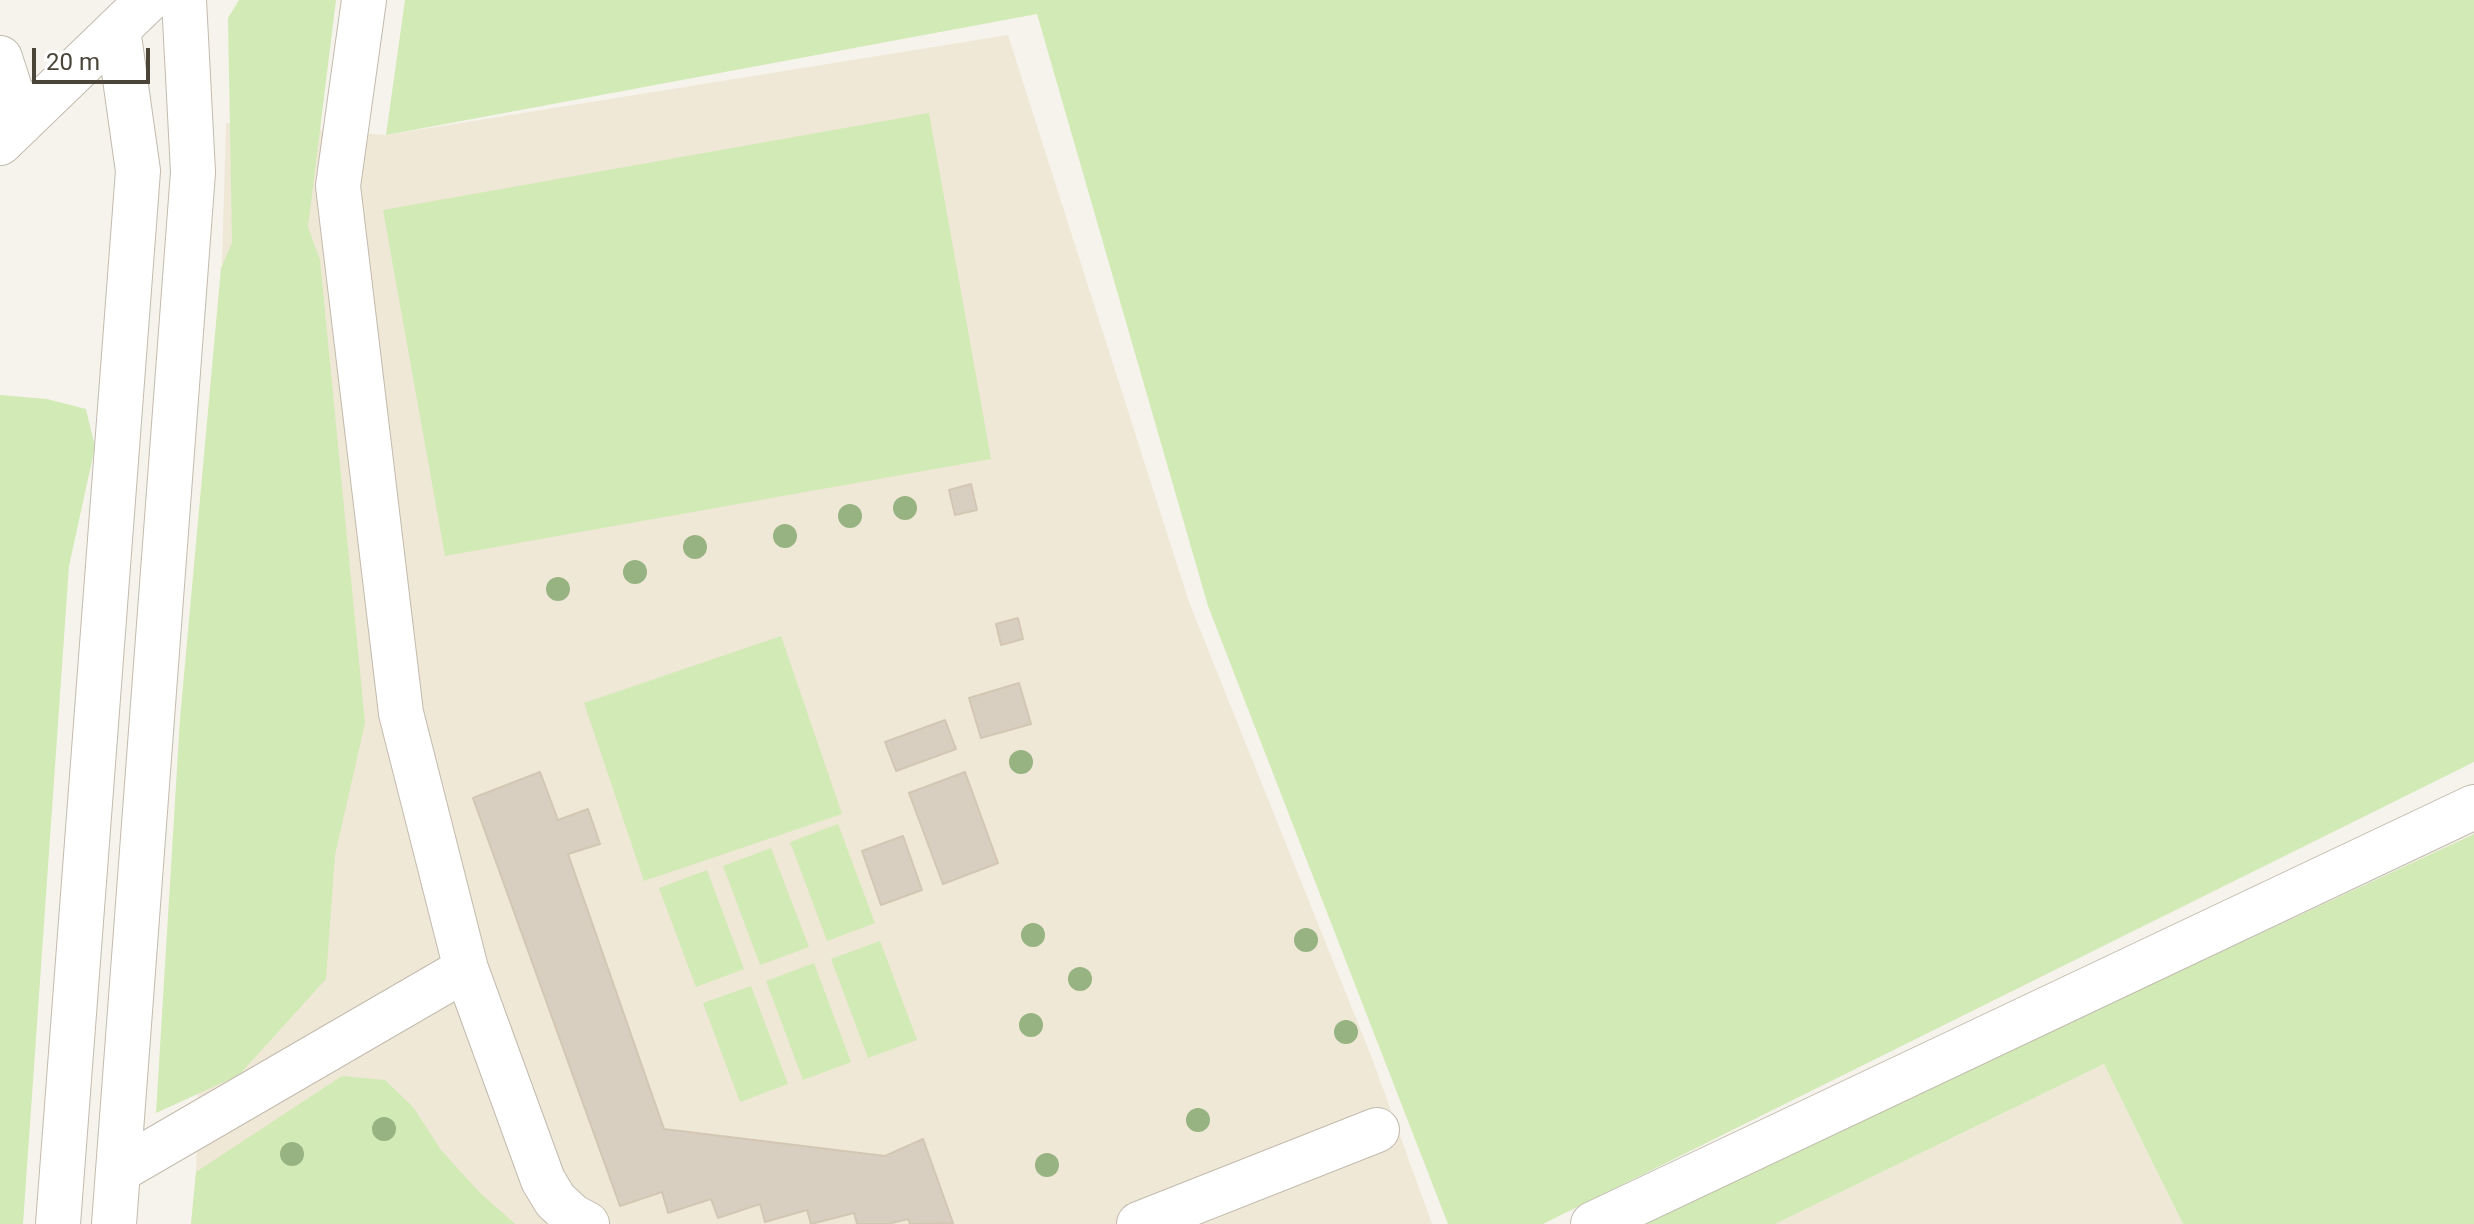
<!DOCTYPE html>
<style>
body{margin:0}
#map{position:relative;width:2474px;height:1224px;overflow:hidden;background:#f6f3ec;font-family:Roboto,sans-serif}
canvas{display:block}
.scale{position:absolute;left:32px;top:48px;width:118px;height:36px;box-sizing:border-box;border:4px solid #4b4439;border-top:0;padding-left:10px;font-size:24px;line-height:28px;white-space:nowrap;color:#4b4439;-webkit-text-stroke:6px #fff;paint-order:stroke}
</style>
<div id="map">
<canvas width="2474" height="1224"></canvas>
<div class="scale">20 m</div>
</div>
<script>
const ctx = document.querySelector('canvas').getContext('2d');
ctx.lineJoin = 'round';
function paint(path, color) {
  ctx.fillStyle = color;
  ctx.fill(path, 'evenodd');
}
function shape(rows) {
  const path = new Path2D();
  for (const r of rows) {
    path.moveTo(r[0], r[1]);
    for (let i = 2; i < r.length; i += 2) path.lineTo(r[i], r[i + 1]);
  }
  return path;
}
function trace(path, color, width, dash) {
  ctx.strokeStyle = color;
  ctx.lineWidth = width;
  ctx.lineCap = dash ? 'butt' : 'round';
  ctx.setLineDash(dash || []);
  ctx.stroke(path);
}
const education = shape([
 [1008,35,1189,602,1372,1058,1432,1224,191,1224,196,1172,226,123,386,135],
 [2104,1064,2183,1224,1775,1224]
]);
const green = shape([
 [239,0,336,0,308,227,320,260,365,723,335,855,326,979,239,1075,156,1113,180,719,221,268,232,243,228,18],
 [405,0,2474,0,2474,762,1543,1224,1448,1224,1208,606,1037,14,386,135],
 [929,113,991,459,445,556,383,210],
 [0,395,47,399,86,409,95,447,69,566,23,1224,0,1224],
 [781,636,842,814,644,881,584,703],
 [838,824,875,923,827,941,790,842],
 [2474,834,2474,1224,2183,1224,2104,1064,1775,1224,1637,1224],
 [771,848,809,947,760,965,723,866],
 [707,870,744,969,696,987,659,888],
 [880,941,917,1040,868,1058,831,959],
 [814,963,851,1062,803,1080,766,981],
 [751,986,788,1084,740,1102,703,1003],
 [342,1076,385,1080,413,1107,441,1150,479,1192,515,1224,191,1224,196,1172]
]);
const building = shape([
 [971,484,977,510,955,515,949,490,971,484],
 [1018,618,1023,639,1001,645,996,624,1018,618],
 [1019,683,1031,724,981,738,969,698,1019,683],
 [945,720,956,749,896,771,885,742,945,720],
 [540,772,558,820,588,809,600,844,568,854,664,1129,885,1156,923,1139,953,1223,910,1224,908,1219,888,1224,857,1224,854,1213,811,1224,807,1210,765,1222,760,1204,718,1218,711,1199,668,1213,662,1192,620,1206,473,798,540,772],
 [965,772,998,863,943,884,909,793,965,772],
 [903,836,922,890,881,905,862,851,903,836]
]);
const minor = shape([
 [364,0,338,186,401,713,466,969],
 [0,58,21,123],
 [0,143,148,0],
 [118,1171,466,969,543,1180,555,1200,572,1216,587,1224],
 [58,1224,138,171,118,29],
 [114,1224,193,172,184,0],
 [1139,1224,1377,1130],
 [1593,1224,2474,807]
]);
const trees = [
 [905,508],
 [850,516],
 [785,536],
 [695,547],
 [635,572],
 [558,589],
 [1021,762],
 [1033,935],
 [1306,940],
 [1080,979],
 [1031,1025],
 [1346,1032],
 [1198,1120],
 [384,1129],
 [292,1154],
 [1047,1165]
];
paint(education, '#efe8d6');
paint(green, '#d2eab5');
paint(building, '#d8cfc1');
trace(building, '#d3c7b4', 2);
trace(minor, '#c2bbae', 46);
trace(minor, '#fff', 44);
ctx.fillStyle = '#97b381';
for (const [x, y] of trees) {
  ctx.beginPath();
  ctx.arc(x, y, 12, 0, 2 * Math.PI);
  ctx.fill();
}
</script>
